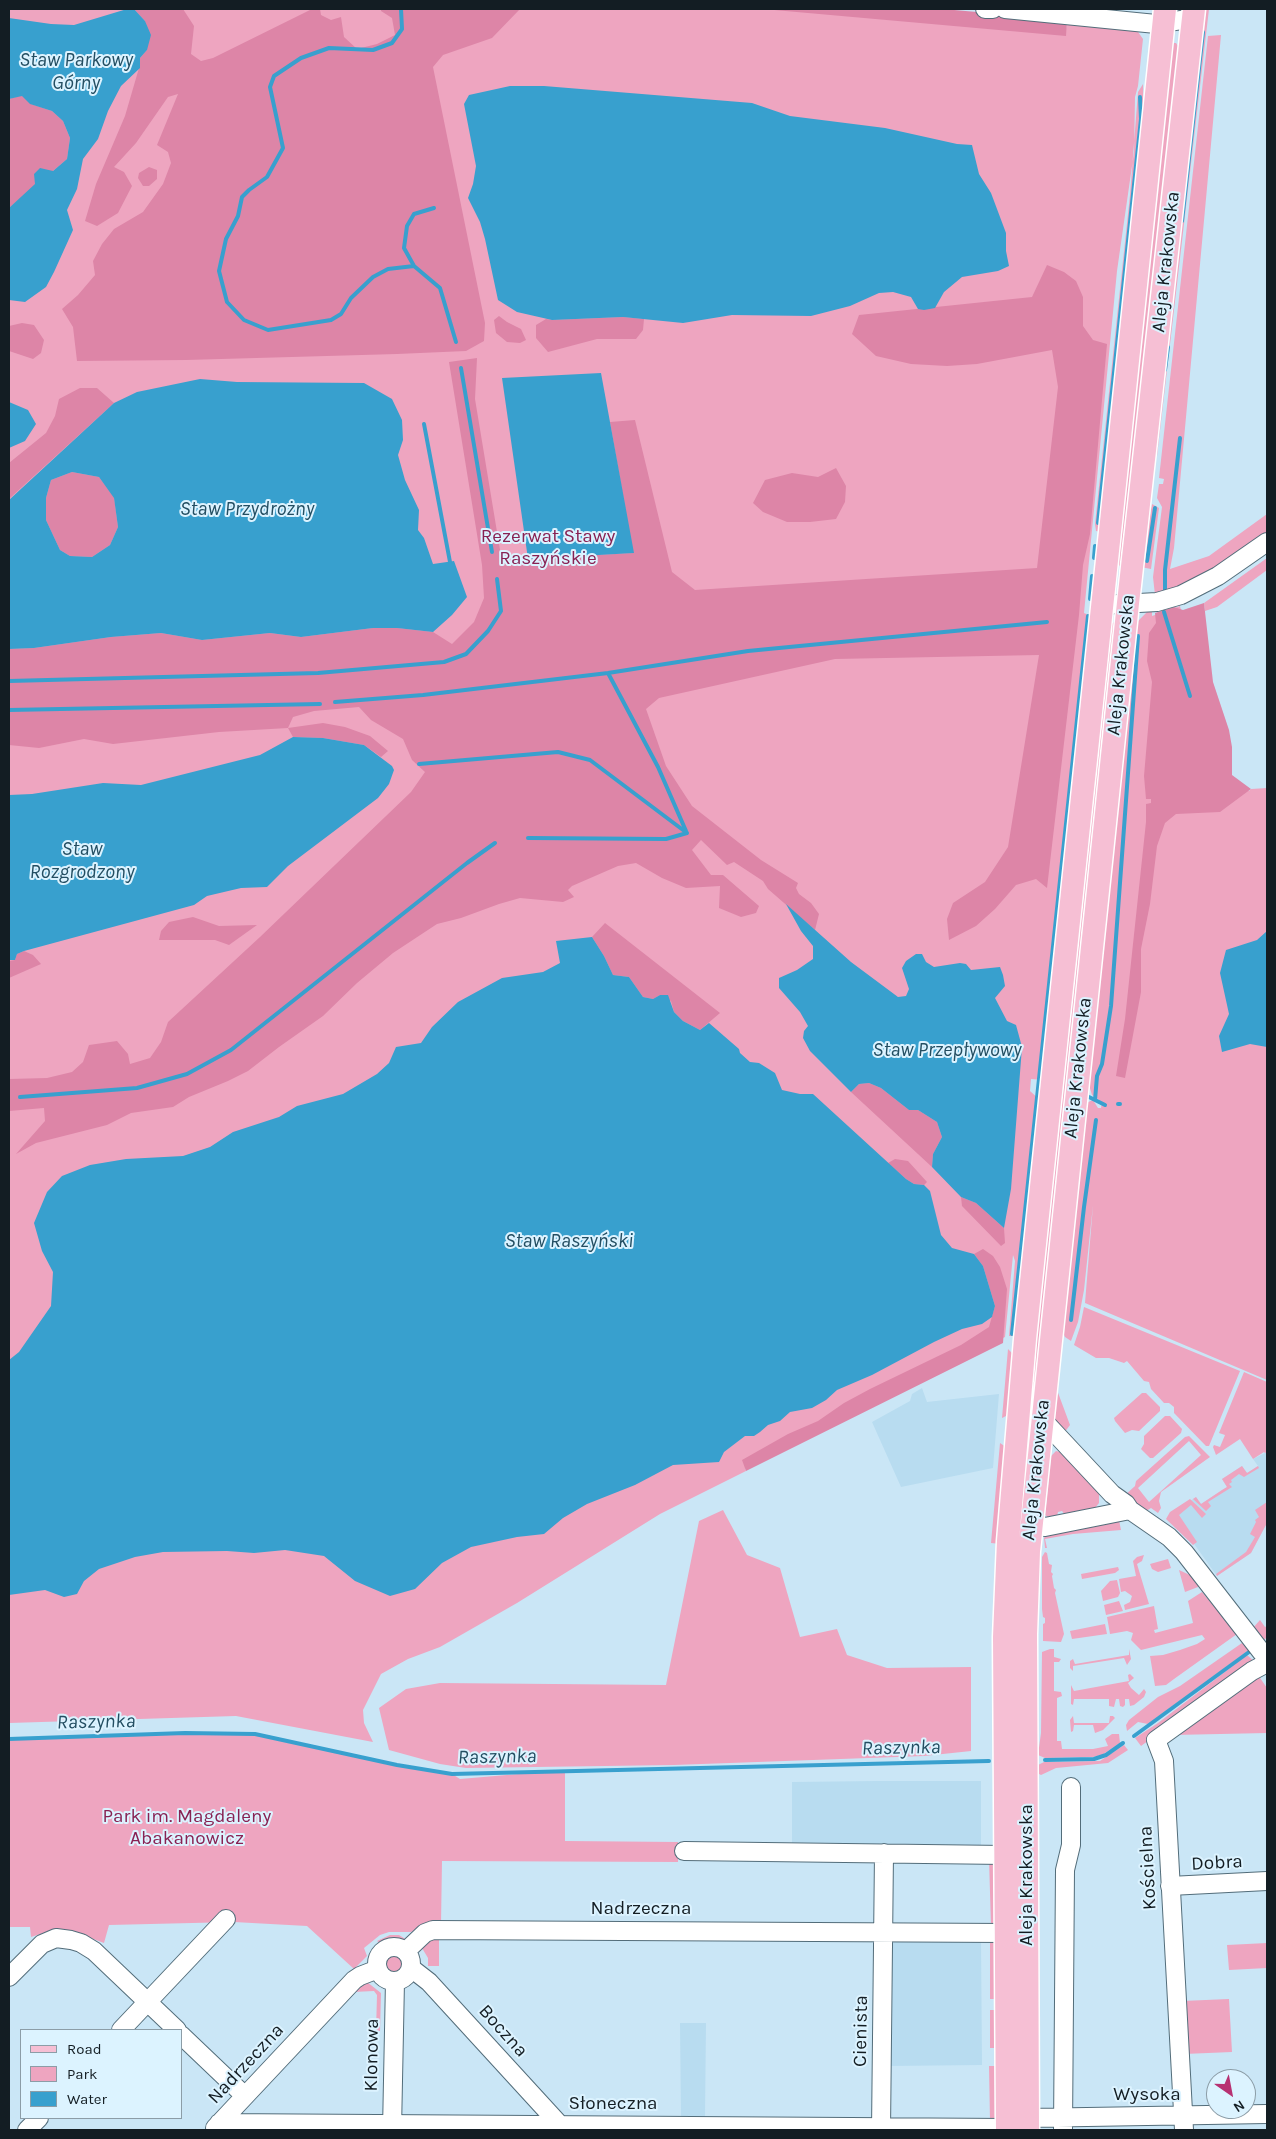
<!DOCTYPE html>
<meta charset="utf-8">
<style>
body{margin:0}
#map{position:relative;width:1276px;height:2139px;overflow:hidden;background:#cae6f6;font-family:Karla,sans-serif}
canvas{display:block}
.frame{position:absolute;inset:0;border:10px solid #131d23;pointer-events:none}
.legend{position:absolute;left:20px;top:2029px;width:162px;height:90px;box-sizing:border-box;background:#dcf3ff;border:1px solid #8c9da7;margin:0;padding:6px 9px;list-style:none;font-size:15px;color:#131d23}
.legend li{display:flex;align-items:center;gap:10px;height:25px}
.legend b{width:25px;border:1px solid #8c9da7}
.north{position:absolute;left:1206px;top:2069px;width:50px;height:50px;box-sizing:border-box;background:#dcf3ff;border:1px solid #8c9da7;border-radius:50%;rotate:147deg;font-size:14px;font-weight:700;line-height:20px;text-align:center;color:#131d23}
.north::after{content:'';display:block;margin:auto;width:18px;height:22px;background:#b73172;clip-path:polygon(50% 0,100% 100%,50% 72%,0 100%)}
</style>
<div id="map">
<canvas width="1276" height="2139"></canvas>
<div class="frame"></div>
<ul class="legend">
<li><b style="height:6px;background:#f6bfd4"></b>Road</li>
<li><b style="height:14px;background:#eea5c0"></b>Park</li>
<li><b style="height:14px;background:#38a0ce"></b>Water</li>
</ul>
<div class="north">N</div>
</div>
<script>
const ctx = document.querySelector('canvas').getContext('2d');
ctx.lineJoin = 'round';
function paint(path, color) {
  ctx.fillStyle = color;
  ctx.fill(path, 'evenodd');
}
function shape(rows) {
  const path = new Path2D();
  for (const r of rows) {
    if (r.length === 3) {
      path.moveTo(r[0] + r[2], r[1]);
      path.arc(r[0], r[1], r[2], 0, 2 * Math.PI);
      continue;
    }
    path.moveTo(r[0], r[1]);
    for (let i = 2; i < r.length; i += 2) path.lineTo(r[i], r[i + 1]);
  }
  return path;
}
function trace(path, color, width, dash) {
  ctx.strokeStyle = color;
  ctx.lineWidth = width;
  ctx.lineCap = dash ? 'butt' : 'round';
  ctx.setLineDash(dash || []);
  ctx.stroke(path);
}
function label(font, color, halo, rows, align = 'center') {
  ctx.font = font + ' Karla,sans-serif';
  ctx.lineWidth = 4;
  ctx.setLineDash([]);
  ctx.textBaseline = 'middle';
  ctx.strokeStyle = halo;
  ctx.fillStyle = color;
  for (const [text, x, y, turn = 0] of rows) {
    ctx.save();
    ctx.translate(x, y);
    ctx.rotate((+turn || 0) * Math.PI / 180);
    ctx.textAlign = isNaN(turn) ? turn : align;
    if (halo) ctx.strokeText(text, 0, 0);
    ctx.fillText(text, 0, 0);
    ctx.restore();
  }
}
const built = shape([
 [922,1388,927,1402,999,1394,993,1468,901,1487,872,1422,910,1401,912,1394],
 [1267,1452,1267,1523,1251,1553,1217,1576,1172,1513,1196,1497,1201,1504,1227,1487,1222,1479,1242,1466,1247,1473,1258,1466,1253,1459],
 [877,1781,981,1781,981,1845,792,1843,792,1782],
 [887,1941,981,1941,982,2065,886,2066],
 [680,2023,706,2023,705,2116,681,2116]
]);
const green = shape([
 [9,9,866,9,1066,29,1067,20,1136,29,1143,39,1138,86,1135,97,1134,152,1117,271,1084,613,1091,616,1044,1080,1031,1079,1030,1091,1041,1101,1017,1336,1009,1336,1015,1261,1013,1255,1005,1337,745,1468,746,1471,660,1514,517,1603,440,1647,408,1659,381,1674,363,1710,364,1723,373,1742,236,1716,9,1723],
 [1206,9,1209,9,1157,456,1156,432],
 [1221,35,1174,548,1170,569,1209,556,1267,514,1267,534,1202,579,1155,595,1153,577,1162,507,1157,498,1159,484,1163,484,1164,479,1159,478,1208,36],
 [1173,43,1176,43,1178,46,1122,566,1116,565],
 [1143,84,1144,125,1101,532,1096,531,1095,524,1130,195,1138,92],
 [1152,504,1159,508,1151,569,1141,567],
 [1267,558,1267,570,1217,607,1205,611,1204,603],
 [1180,606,1220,775,1249,791,1251,789,1267,788,1267,1380,1085,1303,1093,1205,1084,1290,1078,1322,1071,1341,1065,1337,1061,1328,1086,1103,1093,1100,1098,1108,1101,1108,1102,1102,1092,1095,1089,1085,1135,624,1147,612,1152,610,1152,616],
 [1111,622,1115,623,1023,1498,1030,1381],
 [1084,1307,1240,1371,1209,1446,1206,1446,1174,1413,1174,1407,1169,1403,1164,1403,1151,1389,1149,1382,1144,1381,1127,1361,1124,1363,1109,1358,1096,1358,1074,1345,1080,1327],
 [1008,1349,1013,1354,1008,1415,1002,1418],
 [1244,1372,1267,1382,1267,1452,1265,1453,1264,1452,1253,1459,1240,1439,1216,1455,1213,1447,1214,1445,1220,1447,1225,1435,1219,1433],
 [1057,1390,1070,1425,1064,1433,1054,1421],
 [1142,1393,1146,1393,1160,1407,1160,1411,1139,1431,1132,1430,1125,1433,1115,1421,1114,1418],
 [1165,1416,1170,1416,1182,1429,1181,1433,1153,1458,1150,1458,1141,1449,1144,1444,1144,1436],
 [1189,1436,1210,1457,1161,1492,1159,1501,1161,1508,1158,1513,1151,1508,1146,1511,1124,1496,1135,1486,1136,1481,1185,1437],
 [1189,1441,1201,1455,1149,1502,1138,1488],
 [1000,1443,1006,1447,1001,1544,991,1543],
 [1056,1451,1060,1452,1099,1493,1099,1503,1095,1508,1065,1515,1062,1511,1058,1512,1057,1516,1049,1518,1045,1515,1051,1456],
 [1242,1466,1247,1473,1258,1466,1259,1468,1244,1477,1239,1474,1231,1480,1232,1482,1229,1484,1232,1487,1208,1502,1211,1506,1206,1511,1193,1499,1196,1497,1201,1504,1222,1490,1227,1487,1222,1479],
 [1190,1499,1206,1514,1202,1518,1191,1505,1179,1515,1197,1542,1193,1545,1166,1519,1170,1512],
 [1267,1502,1267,1523,1251,1553,1217,1576,1216,1574,1246,1552,1255,1537,1250,1534,1256,1522,1255,1520,1259,1517,1255,1510],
 [723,1510,747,1555,780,1568,800,1637,837,1629,847,1655,887,1668,971,1667,971,1751,924,1756,674,1765,466,1768,440,1764,389,1750,379,1708,406,1689,440,1683,666,1685,699,1521],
 [1119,1520,1121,1530,1073,1534,1045,1539,1047,1548,1045,1548,1044,1538,1046,1535],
 [1045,1552,1047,1553,1049,1564,1052,1565,1051,1572,1053,1574,1052,1576,1054,1588,1056,1590,1055,1593,1064,1634,1061,1642,1043,1641,1043,1624,1045,1623,1045,1618,1043,1617,1042,1609,1042,1557],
 [1144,1555,1142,1561,1137,1564,1149,1604,1125,1610,1124,1605,1130,1602,1132,1596,1125,1591,1121,1592,1119,1579,1136,1576,1133,1561,1137,1557],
 [1168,1559,1171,1568,1158,1572,1152,1569,1150,1564],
 [1118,1567,1119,1570,1115,1573,1082,1579,1081,1574],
 [1179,1570,1192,1576,1199,1586,1198,1587,1185,1592],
 [1117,1580,1120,1593,1118,1597,1103,1601,1101,1591,1110,1581],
 [1202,1592,1237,1634,1174,1679,1166,1685,1155,1686,1150,1656,1163,1655,1180,1650,1197,1644,1205,1639,1202,1635,1141,1650,1131,1640,1133,1633,1127,1631,1110,1634,1107,1617,1154,1606,1158,1629,1154,1630,1155,1633,1193,1623,1188,1601],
 [1119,1601,1123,1611,1106,1615,1104,1605],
 [1260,1620,1265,1627,1267,1626,1267,1637,1262,1642,1252,1629],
 [1105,1624,1107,1634,1072,1639,1070,1631],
 [1242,1643,1249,1650,1148,1724,1138,1722,1127,1731,1126,1725,1129,1720,1158,1697,1180,1686],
 [1050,1649,1054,1649,1054,1657,1061,1659,1059,1662,1054,1662,1054,1691,1061,1692,1062,1696,1057,1698,1057,1741,1061,1741,1062,1749,1093,1749,1108,1746,1105,1739,1112,1734,1119,1734,1120,1743,1102,1755,1093,1757,1045,1758,1038,1755,1041,1733,1042,1652],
 [1129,1649,1131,1659,1127,1665,1124,1658,1073,1666,1073,1671,1070,1668,1070,1661,1073,1659,1075,1664,1129,1655],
 [1247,1655,1255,1662,1141,1746,1135,1738,1158,1723],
 [1130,1674,1134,1678,1128,1683,1131,1688,1139,1695,1144,1689,1146,1692,1144,1697,1134,1705,1130,1706,1129,1699,1125,1699,1125,1705,1123,1707,1120,1706,1119,1699,1116,1699,1114,1707,1109,1706,1109,1699,1074,1699,1073,1705,1071,1704,1071,1685,1074,1691,1129,1681,1128,1675],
 [1258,1675,1267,1688,1267,1733,1173,1735],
 [1073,1716,1074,1723,1109,1723,1110,1716,1113,1716,1115,1718,1103,1730,1095,1733,1093,1725,1074,1725,1073,1731,1071,1732,1070,1720],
 [185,1733,255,1734,397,1765,452,1774,460,1779,565,1770,565,1841,678,1842,678,1862,442,1861,441,1924,418,1928,411,1932,389,1932,380,1935,364,1948,367,1956,354,1969,307,1926,234,1922,109,1925,104,1943,72,1931,53,1930,31,1937,30,1927,9,1927,9,1739],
 [1124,1745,1128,1750,1108,1763,1056,1768,1041,1775,1039,1774,1038,1765,1044,1762,1100,1761],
 [989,1859,997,1868,996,1920,991,1926],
 [390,1935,399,1935,410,1942,403,1944,392,1942,383,1945,377,1941],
 [439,1936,439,1966,428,1966,428,1958,422,1948,431,1939],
 [990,1937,996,1940,998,1999,990,1999],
 [1267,1943,1267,1968,1229,1970,1227,1945],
 [395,1964,9],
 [364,1982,367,1982,381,1993,380,2031,376,2031,377,1995,374,1991,353,1992],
 [1229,1999,1232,2052,1184,2054,1182,2001],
 [990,2010,996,2010,997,2048,990,2048],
 [989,2066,997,2066,997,2118,990,2122]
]);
const forest = shape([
 [134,9,183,9,194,26,191,54,201,61,213,58,312,9,320,9,321,15,331,20,341,17,344,37,357,49,377,44,395,35,392,18,381,11,381,9,520,9,492,38,443,55,433,67,485,323,484,341,466,351,397,354,186,360,77,361,73,327,62,309,78,295,95,275,93,261,102,244,114,229,143,212,163,184,171,163,168,152,157,145,178,94,168,97,136,143,114,167,124,172,132,186,118,213,97,226,85,221,96,184,125,116,139,68,140,58,147,50,145,21],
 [763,9,943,9,1067,20,1066,36],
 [22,95,31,104,52,111,63,121,70,138,67,159,9,208,9,99],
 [149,167,157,170,157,179,149,186,143,186,138,178,139,173],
 [1047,265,1064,272,1076,281,1083,297,1083,326,1093,340,1107,344,1090,534,1083,565,1079,615,1047,888,1036,879,1016,885,995,909,976,926,949,940,947,919,953,903,985,882,1008,847,1039,655,835,659,659,698,646,709,666,766,692,806,761,860,798,883,796,888,799,894,811,903,819,914,815,930,768,889,763,881,734,862,727,865,701,840,692,850,711,875,723,875,759,906,756,913,741,917,719,908,720,886,686,888,662,878,636,863,618,866,572,886,568,890,574,897,563,902,520,898,499,904,461,918,437,924,393,953,357,983,323,1016,279,1047,248,1071,228,1081,189,1097,173,1107,131,1113,107,1125,36,1143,16,1154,45,1121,44,1108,9,1111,9,1079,47,1078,72,1072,83,1062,89,1045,117,1041,128,1054,130,1064,150,1058,161,1042,168,1022,260,937,411,792,425,772,412,760,403,739,371,720,359,707,314,711,293,717,288,728,323,723,345,727,370,736,388,751,381,757,364,745,323,738,293,737,288,728,219,732,113,744,84,739,39,748,9,745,9,649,34,648,111,637,161,633,202,640,270,633,301,637,373,628,397,628,433,632,452,644,474,622,484,598,482,565,449,362,477,358,475,399,502,562,528,559,633,553,610,422,635,420,672,572,695,590,1037,568,1058,387,1052,350,977,364,947,366,911,364,876,356,852,334,859,315,1032,297],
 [499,316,507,322,521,329,526,340,520,343,507,342,496,333,494,320],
 [623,317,644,319,643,330,636,339,597,339,548,352,536,338,536,325,546,319,552,320],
 [22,323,34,325,44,340,41,353,33,359,9,351,9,326],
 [80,388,97,388,114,403,10,498,9,497,9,463,46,433,55,416,59,399],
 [836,468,846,486,845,502,836,519,810,522,787,522,763,512,753,503,765,480,792,473,818,477],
 [72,472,99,477,114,497,118,527,110,545,92,557,70,556,60,550,46,520,46,498,51,480],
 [1204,603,1213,682,1229,730,1232,747,1232,775,1251,789,1220,812,1176,814,1165,823,1157,846,1150,904,1141,949,1141,992,1125,1078,1116,1076,1125,1019,1146,822,1146,804,1151,803,1151,799,1146,799,1144,776,1152,682,1147,661,1149,633,1156,623,1155,613,1174,607,1183,610],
 [193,917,219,926,257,925,229,945,215,940,159,940,161,931,169,922],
 [605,923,720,1013,700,1030,683,1021,674,1012,671,1001,660,995,653,999,643,997,629,977,613,975,604,956,592,937],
 [24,951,33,955,41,964,9,978,9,961,15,960,17,954],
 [869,1083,881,1088,909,1110,918,1110,937,1122,942,1137,933,1154,932,1167,851,1092,859,1084],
 [895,1159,908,1161,927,1182,924,1185,914,1184,906,1179,888,1163],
 [961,1197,976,1203,1004,1228,1005,1243,1001,1246,962,1206],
 [983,1249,993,1256,1000,1267,1007,1289,1003,1343,746,1471,742,1460,788,1434,818,1421,844,1403,870,1389,961,1345,989,1327,995,1306,983,1266,974,1254]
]);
const water = shape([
 [127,9,134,9,145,21,151,35,147,50,140,58,140,68,121,86,108,111,98,139,83,159,77,189,67,210,73,230,54,272,46,287,25,302,9,300,9,208,35,184,34,174,40,168,53,171,67,159,70,138,63,121,52,111,30,104,22,96,9,99,9,18,51,24,74,25],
 [510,86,544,86,752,103,790,116,885,128,957,144,972,145,979,174,991,193,1006,233,1006,251,1009,266,998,271,962,277,944,292,935,308,924,310,918,309,911,297,893,292,879,293,850,306,811,316,732,315,683,323,623,317,552,320,517,312,498,300,485,239,480,222,468,198,473,184,476,166,464,104,469,95],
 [601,373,634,553,528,559,502,378],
 [200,379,237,382,364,383,392,399,402,420,403,440,398,455,405,480,419,510,418,530,424,538,433,564,454,561,467,597,452,615,433,632,397,628,373,628,301,637,270,633,202,640,161,633,111,637,34,648,9,649,9,500,114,403,137,392],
 [72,472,99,477,114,498,118,527,110,545,92,557,70,556,60,550,46,520,46,498,51,480],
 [9,402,28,410,36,424,25,441,9,448],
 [293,737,323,738,364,745,392,766,394,770,389,784,378,798,288,866,267,887,241,888,207,896,194,905,24,951,17,954,15,960,9,960,9,795,32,794,103,783,141,785,260,755],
 [786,904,851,962,898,997,906,996,909,989,902,968,906,961,916,954,922,954,926,962,934,967,960,963,966,964,971,970,1000,967,1003,975,1005,986,995,998,1007,1021,1016,1025,1022,1047,1011,1189,1004,1228,976,1203,961,1197,932,1167,933,1154,942,1137,937,1122,918,1110,909,1110,881,1088,869,1083,859,1084,851,1092,810,1051,803,1038,804,1031,808,1026,800,1012,779,988,779,978,797,970,813,959,813,946,801,931],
 [1267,931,1267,1047,1250,1044,1222,1052,1219,1036,1229,1014,1220,973,1226,950,1257,940],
 [592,937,604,956,613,975,629,977,643,997,653,999,660,995,668,995,674,1012,683,1021,700,1030,709,1023,739,1049,740,1053,750,1062,759,1063,775,1073,782,1090,800,1094,813,1094,906,1179,914,1184,924,1185,930,1191,941,1235,952,1248,974,1254,983,1266,995,1306,992,1317,982,1324,962,1329,934,1342,872,1375,837,1390,826,1400,812,1408,790,1412,780,1421,768,1425,760,1432,754,1436,745,1436,724,1452,719,1462,673,1465,635,1485,587,1504,563,1518,544,1534,517,1537,471,1547,442,1563,415,1589,390,1596,355,1581,324,1556,285,1550,254,1553,227,1551,163,1552,135,1557,99,1569,84,1581,77,1594,64,1597,45,1590,9,1595,9,1360,19,1352,51,1306,53,1272,42,1251,34,1223,47,1192,62,1176,90,1165,126,1159,183,1156,210,1147,233,1132,279,1117,297,1106,343,1094,377,1074,389,1063,396,1047,421,1043,432,1027,458,1002,502,978,543,972,560,963,556,941]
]);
const stream = shape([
 [401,9,402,29,392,43,373,50,329,48,301,58,274,76,270,87,283,148,267,177,249,190,242,197,238,216,226,239,219,271,227,302,244,320,268,330,331,320,341,314,351,298,373,277,388,269,414,266],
 [434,208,414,214,407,226,404,248,414,266,440,288,456,342],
 [1182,221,1203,32],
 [461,368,492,552],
 [1165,370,1168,347],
 [424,424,450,562],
 [1098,523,1141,119,1140,97],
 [1094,558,1095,546],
 [1147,561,1155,508],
 [1165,590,1165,570,1180,438],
 [1090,599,1092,576],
 [1164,612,1190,696],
 [608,673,658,767,686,831],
 [9,681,318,673,444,662,466,654,488,631,501,611,497,579],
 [335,702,423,695,608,673,748,651,1047,622],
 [9,710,320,704],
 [419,764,558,752,590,760,687,833],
 [528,838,666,839,687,833],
 [1087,1096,1105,1105],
 [20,1097,137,1088,187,1074,231,1050,467,863,495,843],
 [1095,1100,1097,1076,1102,1064,1111,1006,1138,636],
 [1118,1104,1120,1104],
 [1071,1320,1084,1207,1096,1120],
 [1012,1334,1088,616],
 [1134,1736,1249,1652],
 [9,1739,185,1733,255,1734,397,1765,452,1774,989,1761],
 [1045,1760,1094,1759,1106,1755,1123,1743]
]);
const minor = shape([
 [985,9,993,9],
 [1005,9,1156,24,1194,18],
 [1102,605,1157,602,1181,595,1218,576,1267,542],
 [1041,1418,1112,1494,1126,1504,1130,1510,1169,1537,1184,1552,1267,1659],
 [1021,1520,1045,1527,1130,1510],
 [684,1851,1005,1855],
 [1170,1886,1267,1881],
 [394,1964,17],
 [406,1951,425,1933,433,1930,1006,1933],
 [411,1968,429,1982,560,2125],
 [9,1977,42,1944,56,1938,71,1940,81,1943,94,1951,177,2030],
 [121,2030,226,1919],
 [181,2035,245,2096],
 [1027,2118,1267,2114],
 [219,2123,1007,2128],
 [215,2128,354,1980,360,1976,378,1969],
 [27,2130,39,2118],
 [392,2130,395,1981],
 [881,2130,884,1853],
 [1063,2130,1065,1870,1071,1845,1071,1787],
 [1184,2130,1164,1761,1156,1740,1252,1671,1267,1663]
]);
const major = shape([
 [1007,2130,1004,1637,1008,1541,1025,1339,1165,9],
 [1028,2130,1026,1634,1029,1551,1128,603,1194,9]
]);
const streetNames = [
 ["Aleja Krakowska",1166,262,-84],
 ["Aleja Krakowska",1121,665,-84],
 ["Aleja Krakowska",1078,1068,-84],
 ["Aleja Krakowska",1036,1470,-84],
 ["Dobra",1217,1863,-3],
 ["Kościelna",1148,1868,-93],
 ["Aleja Krakowska",1027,1875,-90],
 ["Nadrzeczna",641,1909],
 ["Boczna",503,2031,48],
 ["Cienista",861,2031,-89],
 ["Klonowa",372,2055,-89],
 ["Nadrzeczna",246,2064,-47],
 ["Wysoka",1147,2095],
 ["Słoneczna",613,2104]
];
const parkNames = [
 ["Rezerwat Stawy",548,537],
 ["Raszyńskie",548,559],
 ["Park im. Magdaleny",187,1817],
 ["Abakanowicz",187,1839]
];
const waterNames = [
 ["Staw Parkowy",76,60],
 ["Górny",76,83],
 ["Staw Przydrożny",247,509],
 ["Staw",82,849],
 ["Rozgrodzony",82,872],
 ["Staw Przepływowy",947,1050],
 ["Staw Raszyński",569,1241],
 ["Raszynka",96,1722,-1],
 ["Raszynka",901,1748,-1],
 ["Raszynka",497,1757,-1]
];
paint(built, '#b8dcf0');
paint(green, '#eea5c0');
paint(forest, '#dd85a7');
paint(water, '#38a0ce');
trace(stream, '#38a0ce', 4);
trace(minor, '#536d7a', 20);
trace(major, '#fff', 25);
trace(minor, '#fff', 18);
trace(major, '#f6bfd4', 22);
label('19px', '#131d23', '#dcf3ff', streetNames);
label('19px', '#882153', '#dcf3ff', parkNames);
label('italic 20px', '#234e62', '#dcf3ff', waterNames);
</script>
